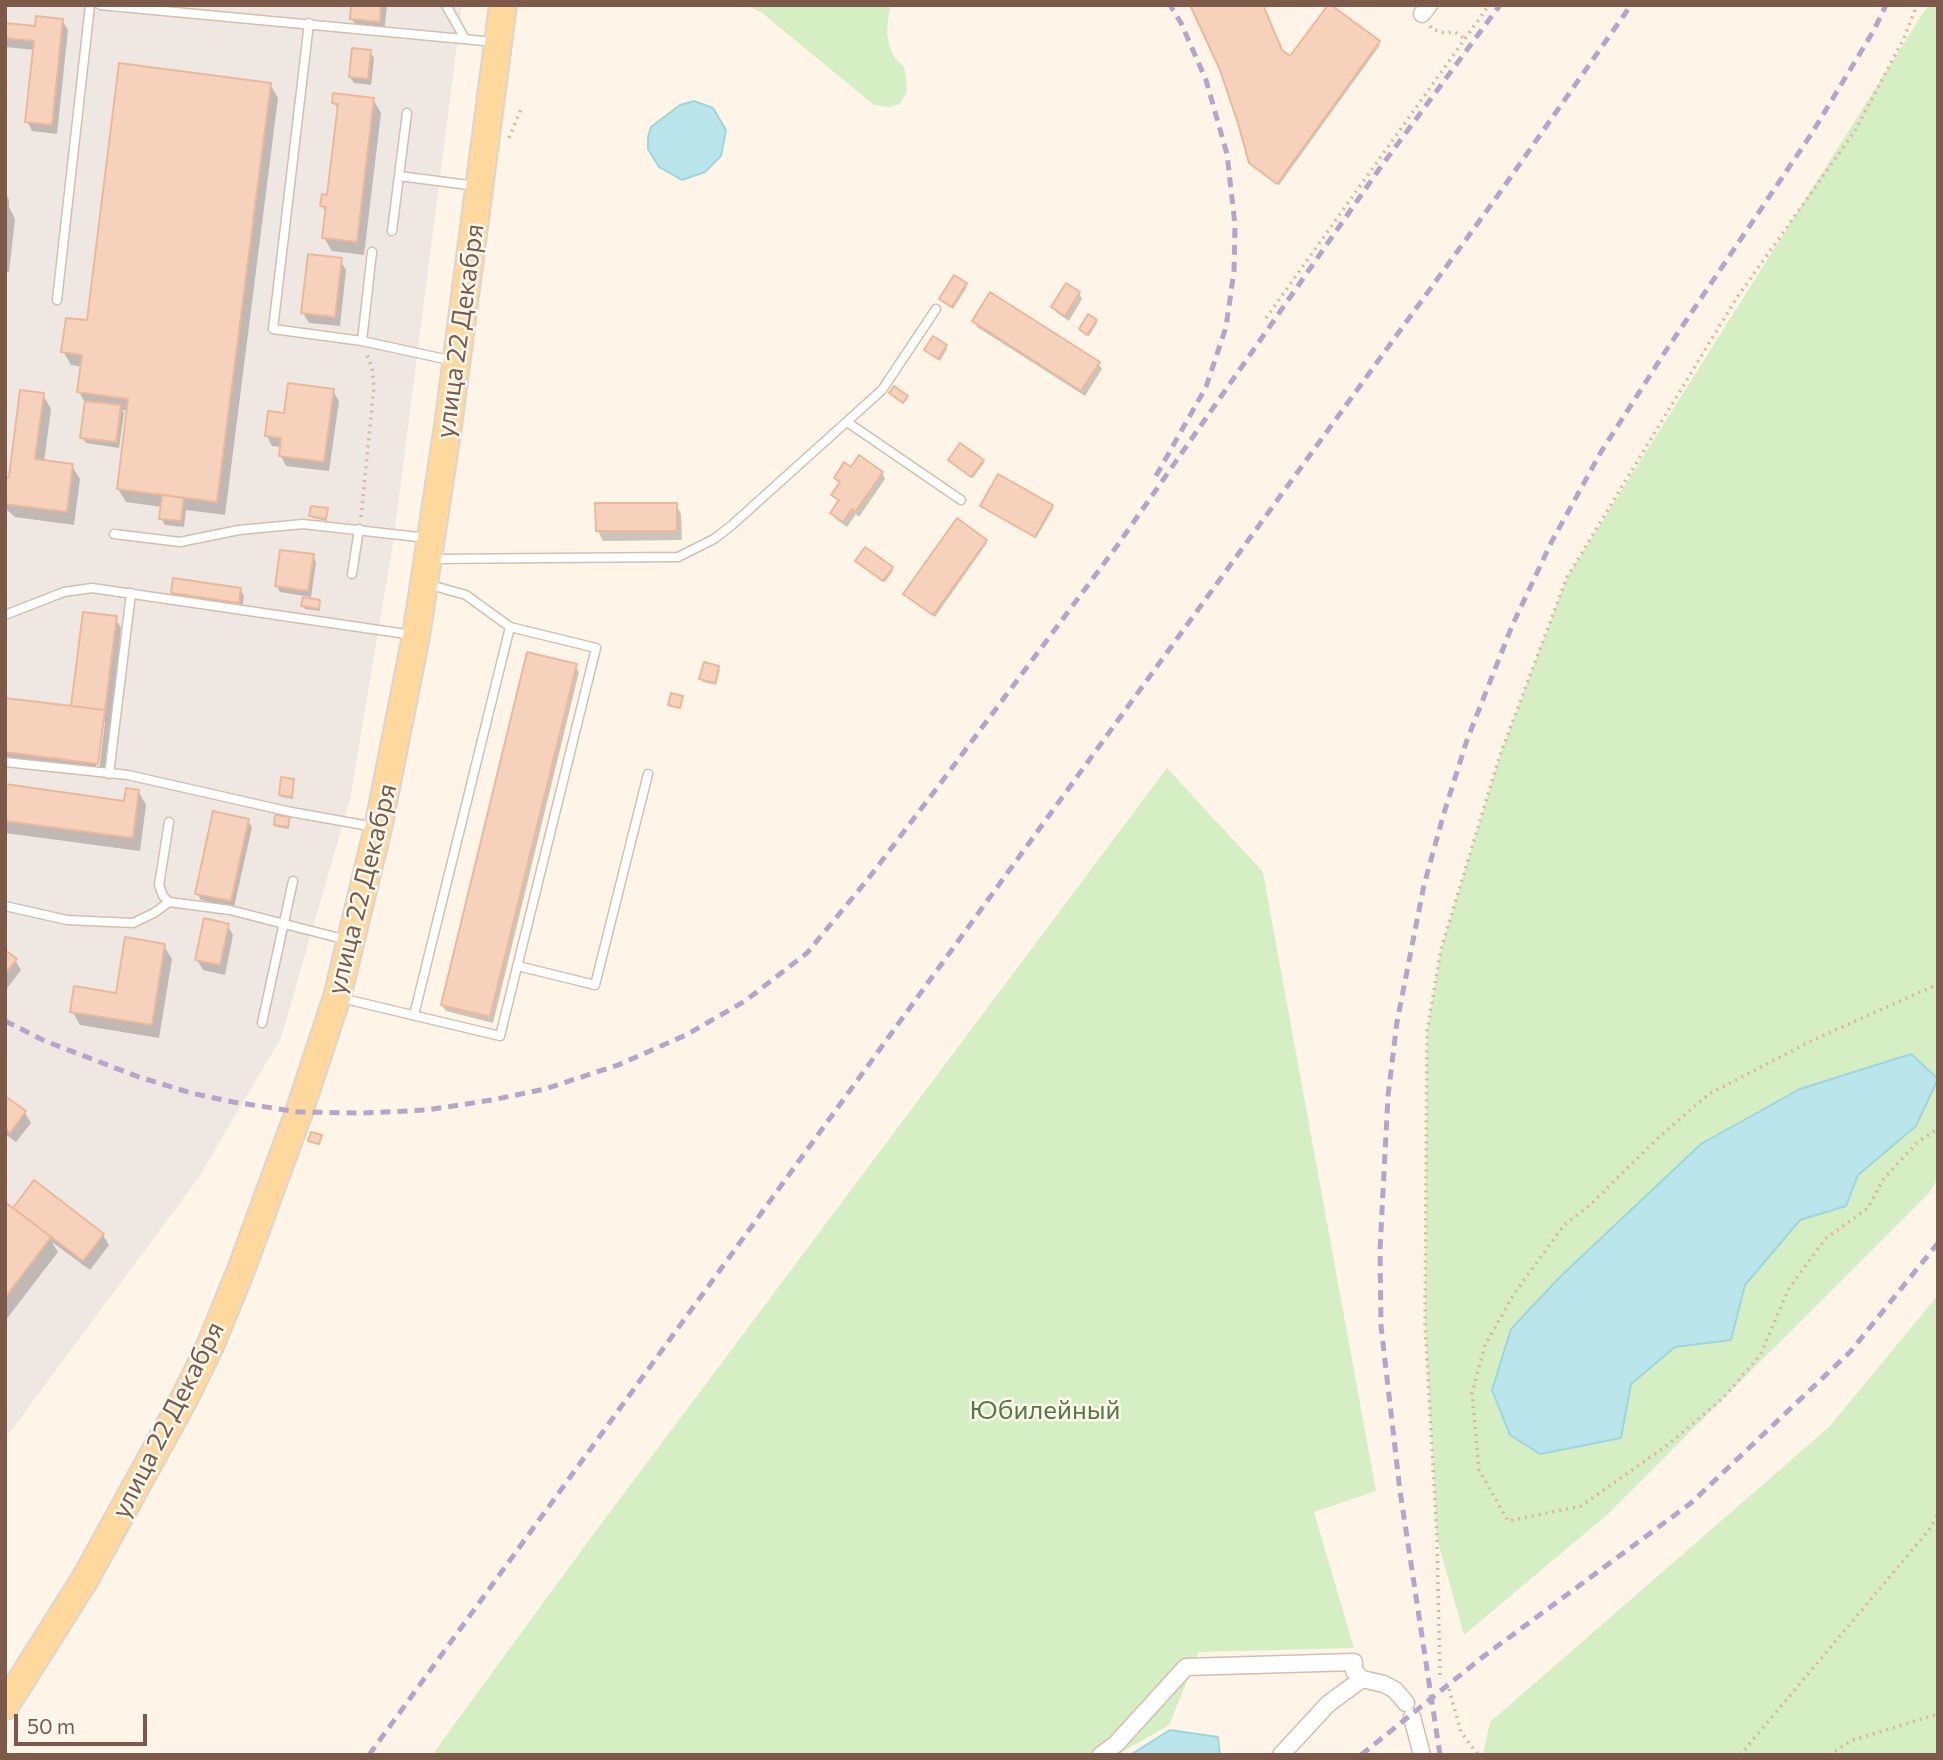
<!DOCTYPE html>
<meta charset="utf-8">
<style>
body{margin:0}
#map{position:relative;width:1943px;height:1760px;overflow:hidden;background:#fef5e8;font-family:Commissioner,sans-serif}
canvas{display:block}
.frame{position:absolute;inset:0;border:7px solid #7c5948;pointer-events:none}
.scale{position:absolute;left:14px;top:1714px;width:133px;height:32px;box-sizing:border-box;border:4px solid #7c5948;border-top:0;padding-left:9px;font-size:21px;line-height:24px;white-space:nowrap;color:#7c5948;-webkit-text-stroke:5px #fff9f0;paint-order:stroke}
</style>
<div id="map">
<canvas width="1943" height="1760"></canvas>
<div class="frame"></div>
<div class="scale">50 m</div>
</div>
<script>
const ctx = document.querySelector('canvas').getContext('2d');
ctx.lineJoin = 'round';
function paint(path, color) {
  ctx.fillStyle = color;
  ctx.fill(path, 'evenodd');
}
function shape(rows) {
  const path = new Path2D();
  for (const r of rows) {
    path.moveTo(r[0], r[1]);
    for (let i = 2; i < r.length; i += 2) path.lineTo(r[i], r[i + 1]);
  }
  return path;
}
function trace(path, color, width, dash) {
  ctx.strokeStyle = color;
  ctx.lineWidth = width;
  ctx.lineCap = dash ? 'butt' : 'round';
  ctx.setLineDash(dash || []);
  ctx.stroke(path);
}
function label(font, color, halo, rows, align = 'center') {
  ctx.font = font + ' Commissioner,sans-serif';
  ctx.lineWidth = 5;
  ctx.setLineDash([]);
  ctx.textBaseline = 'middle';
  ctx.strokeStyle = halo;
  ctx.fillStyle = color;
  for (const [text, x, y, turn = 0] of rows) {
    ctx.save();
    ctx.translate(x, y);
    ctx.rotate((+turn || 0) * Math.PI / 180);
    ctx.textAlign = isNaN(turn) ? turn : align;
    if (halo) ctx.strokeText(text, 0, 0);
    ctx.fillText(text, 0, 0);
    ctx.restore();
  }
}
const industrial = shape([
 [5,5,462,5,393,544,350,799,281,1038,199,1177,5,1439]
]);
const green = shape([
 [744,5,892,5,889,12,887,32,890,49,895,58,904,67,906,77,907,92,900,104,889,107,874,105,761,12],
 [1928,5,1938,5,1938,1178,1929,1193,1608,1514,1464,1635,1437,1538,1425,1324,1427,1031,1441,949,1500,755,1567,577],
 [1167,768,1263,872,1376,1491,1314,1512,1354,1648,1199,1652,1169,1725,1117,1755,432,1755,589,1540],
 [1938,1295,1938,1755,1483,1755,1490,1722,1829,1427]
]);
const water = shape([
 [694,101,713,108,726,130,721,156,705,172,682,180,659,167,648,149,648,137,651,127,680,105,694,101],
 [1911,1054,1938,1079,1916,1126,1858,1175,1846,1206,1800,1220,1745,1285,1731,1340,1675,1347,1631,1384,1621,1438,1540,1454,1510,1435,1492,1390,1511,1329,1561,1276,1701,1144,1800,1089,1911,1054],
 [1170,1730,1218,1737,1220,1755,1130,1755,1170,1730]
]);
const shadow = shape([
 [353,5,387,5,384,32,358,29,352,19],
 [1329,6,1380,45,1279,185,1250,162,1281,52,1290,59],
 [62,20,68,30,57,134,32,131,27,121,35,50,5,47,5,24,37,28],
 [370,52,374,58,371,85,354,83,350,77],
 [270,84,278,98,225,515,186,510,184,527,165,525,161,518,162,507,126,502,118,489,128,411,122,410,124,413,119,448,86,443,82,437,86,404,79,392,83,367,71,365,63,351,88,322],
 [373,99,381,113,364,255,332,251,324,238,327,214,322,206,329,197,339,111,334,103],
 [5,192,9,200,9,207,15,219,9,272,5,272],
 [340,260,346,270,340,326,309,323,303,313],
 [966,285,967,287,953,309,942,302,941,299],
 [1079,293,1082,299,1069,321,1057,313,1053,307],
 [974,321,1098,363,1102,369,1085,396,977,327],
 [1096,321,1097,323,1089,336,1082,332,1081,330],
 [946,347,947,349,940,361,926,350],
 [333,391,339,401,329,471,286,466,281,456,282,447,272,446,267,436,286,415],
 [43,395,51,409,44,462,72,466,80,479,74,525,15,517,5,508,5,479,10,479],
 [982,461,984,463,973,478,951,463],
 [851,469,882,473,885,479,859,517,856,514,847,527,836,519,832,513,839,503,833,495,839,484,836,478],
 [676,504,681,514,682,540,603,541,598,531],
 [982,506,1051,506,1053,509,1036,538],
 [327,510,327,521,313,518,311,516],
 [985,541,987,543,935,617,907,597,905,594],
 [313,556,316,562,311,597,280,592,277,586],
 [857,561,892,568,893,571,885,582],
 [240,589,244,596,242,609,176,599,172,593],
 [319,601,320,611,305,609,303,606],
 [115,618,121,628,105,776,5,764,5,700,73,708],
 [102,722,105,722,99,772,95,772],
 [575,665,579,672,493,1023,446,1011,442,1005],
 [718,668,720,670,716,685,703,682,701,679],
 [293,781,293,799,282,797,280,795],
 [5,786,126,803,138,791,146,805,140,851,5,833],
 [289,818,289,829,277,827,275,824],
 [248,821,252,827,234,907,201,900,197,893],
 [227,925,233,935,225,975,203,970,197,960],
 [164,946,172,959,159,1038,80,1025,72,1011,117,995],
 [5,952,15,960,21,970,5,991],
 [5,1098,25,1113,31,1123,16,1142,5,1134],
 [5,1204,19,1214,15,1208,103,1235,109,1245,90,1270,52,1242,58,1252,5,1321]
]);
const building = shape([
 [351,5,381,5,380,22,350,19,351,5],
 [1190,5,1263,5,1282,50,1290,56,1328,5,1331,5,1380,41,1277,184,1249,163,1238,123,1220,70,1190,5],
 [36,16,63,19,52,125,25,122,34,41,5,38,5,23,35,26,36,16],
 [352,48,371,50,368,79,349,77,352,48],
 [119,63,271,83,217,502,117,489,128,399,77,392,82,355,61,352,66,318,87,320,119,63],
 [333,93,374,98,357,242,322,238,326,207,320,206,322,194,327,195,338,104,332,103,333,93],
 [308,254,342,258,335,317,301,313,308,254],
 [954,275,967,283,952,307,939,299,954,275],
 [1066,283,1080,292,1065,316,1051,307,1066,283],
 [990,292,1100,362,1081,391,972,321,990,292],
 [1088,314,1097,320,1087,335,1079,329,1088,314],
 [933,336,947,345,938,359,924,350,933,336],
 [288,383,334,389,324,462,279,456,281,438,265,436,268,411,284,413,288,383],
 [894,386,908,396,903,403,889,393,894,386],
 [20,390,44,393,35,459,73,464,67,512,5,504,5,477,9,477,20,390],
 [85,401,121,405,116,442,80,438,85,401],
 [960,443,984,460,971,477,948,460,960,443],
 [859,455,883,472,855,512,852,509,843,522,830,513,839,500,831,495,840,482,834,478,844,462,851,467,859,455],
 [998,474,1053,505,1035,537,980,506,998,474],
 [162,495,184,498,181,521,159,519,162,495],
 [595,503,677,503,677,531,596,531,595,503],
 [311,506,328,508,326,519,309,516,311,506],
 [957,518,987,540,933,615,903,594,957,518],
 [865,547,893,567,883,581,855,561,865,547],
 [280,550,314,554,308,591,275,586,280,550],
 [173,578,241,588,239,603,171,593,173,578],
 [303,597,320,600,319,609,301,606,303,597],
 [83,612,117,616,105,710,71,706,83,612],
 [527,652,577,664,490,1017,441,1005,527,652],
 [704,662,719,666,715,683,699,679,704,662],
 [671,693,683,696,680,708,668,705,671,693],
 [5,698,105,710,98,764,5,752,5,698],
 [281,777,294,779,292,797,279,795,281,777],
 [5,784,124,801,126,788,139,790,133,838,5,821,5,784],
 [213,811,249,819,231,901,195,894,213,811],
 [275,815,290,817,288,827,274,825,275,815],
 [204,918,229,924,220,965,195,960,204,918],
 [125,937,165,944,152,1025,70,1012,74,986,116,993,125,937],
 [5,950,17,959,5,974,5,950],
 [5,1096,26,1111,10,1133,5,1129,5,1096],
 [311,1132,322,1135,319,1144,308,1141,311,1132],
 [34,1180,104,1234,83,1261,13,1208,34,1180],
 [5,1202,51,1237,5,1298,5,1202]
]);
const path = shape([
 [1430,26,1432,29,1444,33,1455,32,1465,39],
 [509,138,522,107],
 [1266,318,1489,5],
 [361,517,374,387,372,368,367,355],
 [1938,982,1936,985,1813,1040,1709,1094,1658,1138,1590,1205,1564,1225,1514,1294,1485,1345,1472,1393,1479,1470,1508,1521,1581,1506,1669,1444,1724,1397,1761,1354,1788,1290,1825,1239,1868,1208,1884,1178,1919,1141,1938,1129],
 [1440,1675,1437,1538,1425,1324,1427,1031,1441,949,1500,755,1567,577,1736,299,1855,131,1904,38,1917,5],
 [1449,1689,1461,1732,1478,1755],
 [1740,1755,1929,1530,1938,1514],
 [1829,1755,1853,1740,1938,1714]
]);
const service = shape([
 [100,5,495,42],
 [446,5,465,39],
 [309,23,273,329,362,341,454,361],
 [399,176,476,186],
 [392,231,407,113],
 [57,300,90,5],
 [362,341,372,252],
 [847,422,961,500],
 [114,534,180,542,239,530,303,524,427,538],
 [430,559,678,557,714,539,732,525,882,390,936,309],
 [352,574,359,529],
 [5,615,64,592,92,588,413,635],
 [5,762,128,775,291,812,375,827],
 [109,774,131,593],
 [169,822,159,885,163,896,169,902,230,910,347,940],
 [5,906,67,920,133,923,154,913,169,902],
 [518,966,595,985,648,774],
 [341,998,500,1036,596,648,510,627,466,595,427,584],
 [414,1015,510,627],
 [262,1023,293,881]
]);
const minor = shape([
 [1422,14,1429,5],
 [1412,1717,1422,1755],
 [1101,1755,1116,1744,1186,1667,1354,1662,1354,1671,1362,1679,1384,1684,1395,1690,1406,1703],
 [1281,1755,1328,1704,1362,1679]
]);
const primary = shape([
 [5,1706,85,1579,184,1399,210,1346,241,1270,299,1112,337,997,378,828,416,636,448,426,503,5]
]);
const rail = shape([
 [1156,476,1206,387,1226,327,1234,271,1235,225,1227,154,1206,80,1181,23,1170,5],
 [5,1021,45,1041,139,1077,191,1093,233,1102,299,1112,363,1113,427,1110,492,1100,545,1089,618,1065,686,1035,745,1001,807,953,868,879,943,780,1117,546,1380,168,1500,5],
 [369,1755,1496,198,1631,5],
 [1361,1755,1484,1656,1691,1503,1850,1352,1938,1243],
 [1440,1755,1400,1491,1381,1326,1380,1250,1388,1096,1397,1022,1424,885,1444,813,1467,740,1512,626,1551,543,1601,452,1665,352,1812,133,1874,30,1886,5]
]);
const streetNames = [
 ["улица 22 Декабря",460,331,-82],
 ["улица 22 Декабря",362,889,-76],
 ["улица 22 Декабря",168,1420,-63]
];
const parkNames = [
 ["Юбилейный",1045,1410]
];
paint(industrial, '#efe7e1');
paint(green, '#d6eec4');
paint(water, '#bae5ea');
trace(water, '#9fd5dd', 2);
paint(shadow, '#0003');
paint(building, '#f6d2bd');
trace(building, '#ebb89b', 2);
trace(service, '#d4beaf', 11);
trace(minor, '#d4beaf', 19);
trace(primary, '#ddd4cf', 30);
trace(path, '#dcb59f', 3.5, [2, 5]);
trace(service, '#fff', 8);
trace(minor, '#fff', 16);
trace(primary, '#ffd89e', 26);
trace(rail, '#b7a4ca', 5, [10, 7]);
label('26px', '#7c5948', '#fff9f0', streetNames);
label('26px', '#517c3c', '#fff9f0', parkNames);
</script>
